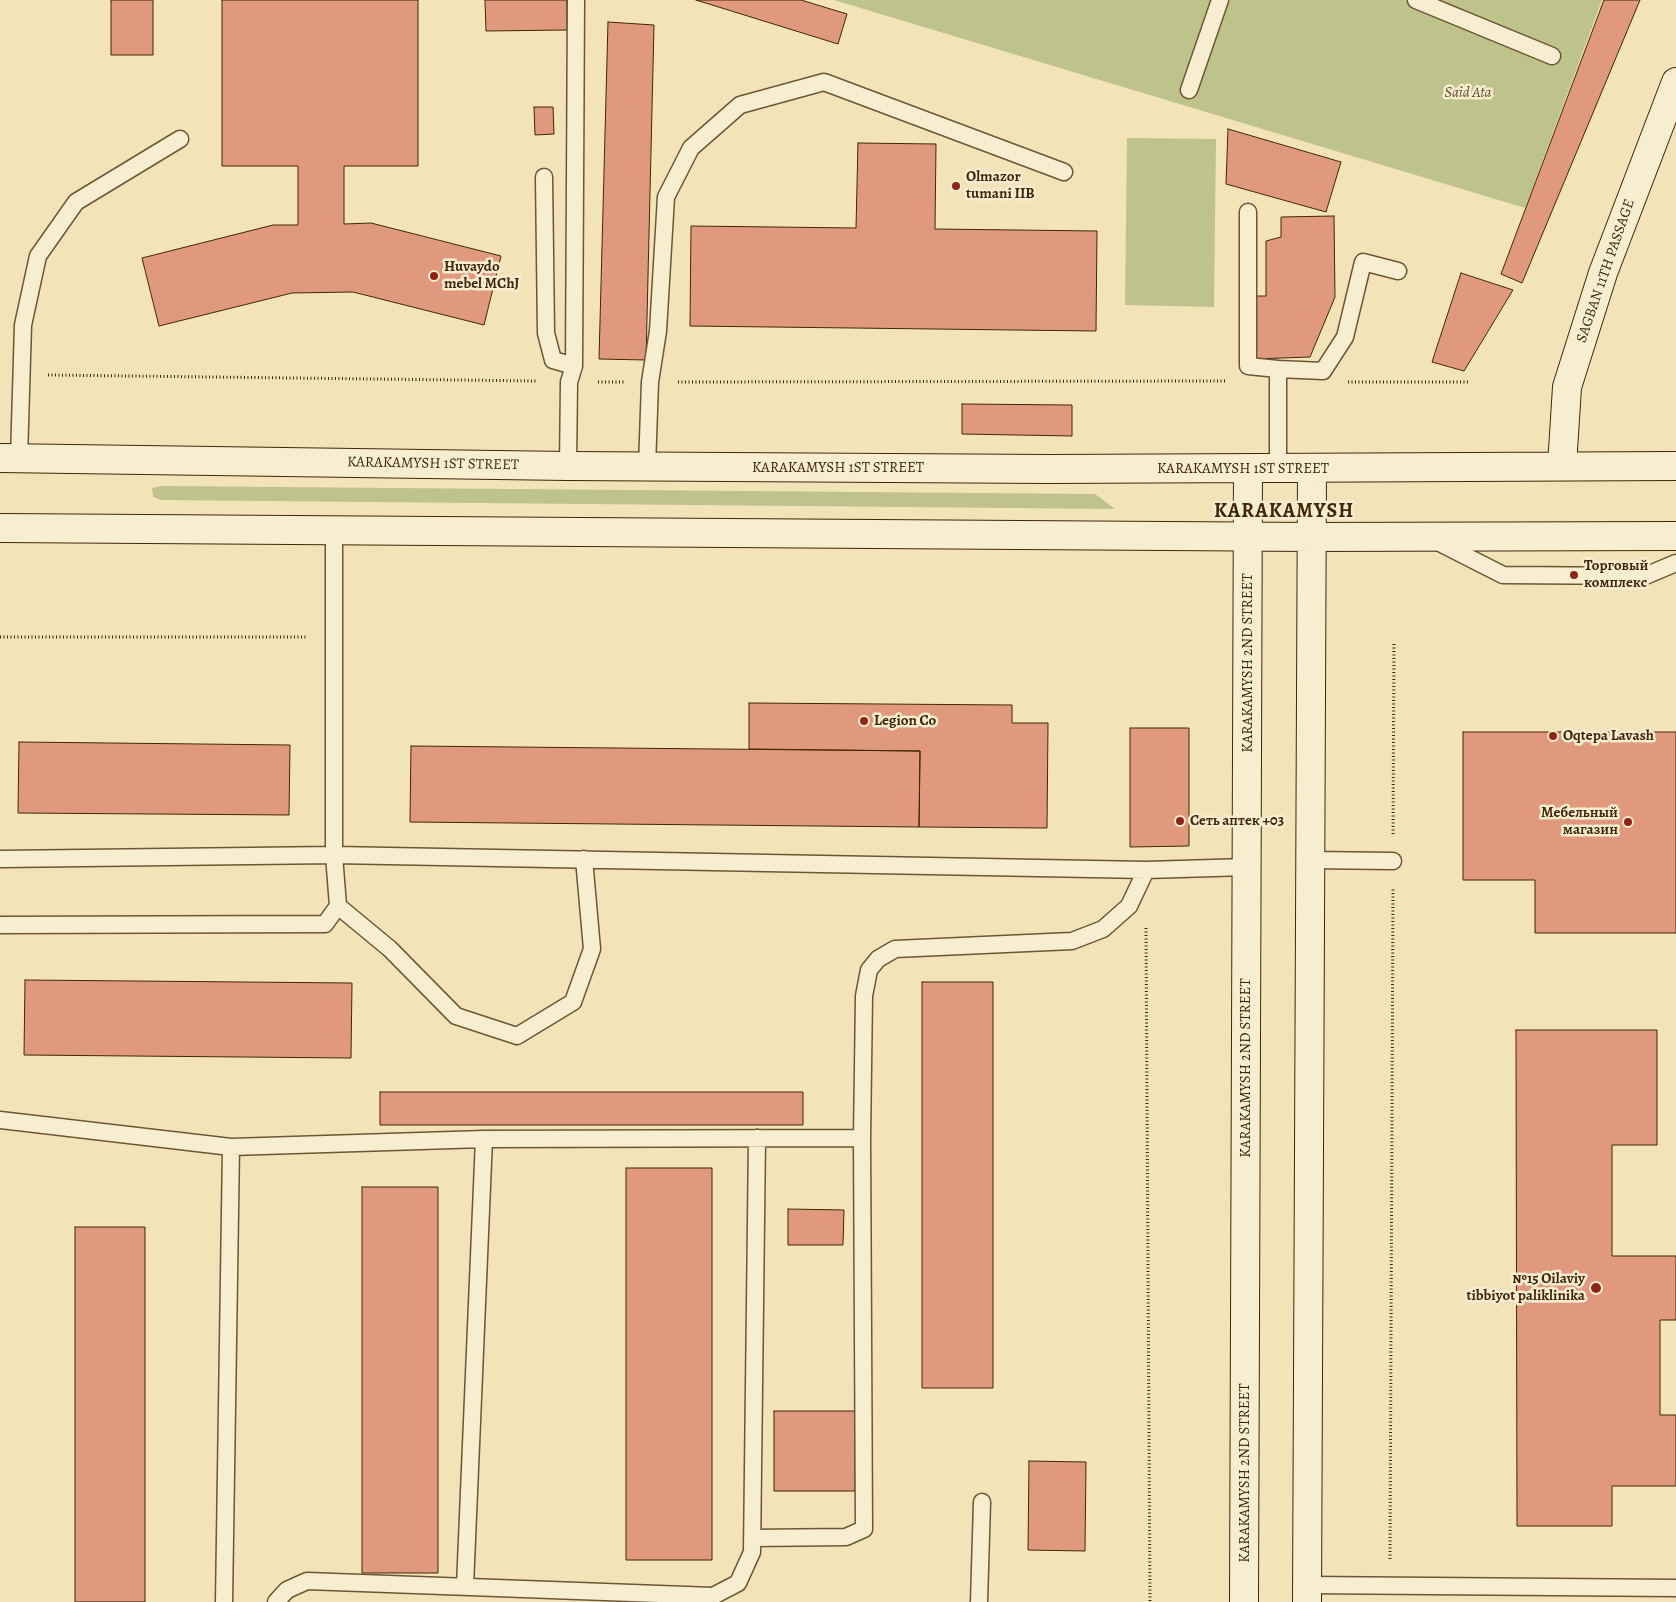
<!DOCTYPE html>
<meta charset="utf-8">
<style>
body{margin:0}
canvas{display:block;background:#f3e3b8}
</style>
<canvas width="1676" height="1602"></canvas>
<script>
const ctx = document.querySelector('canvas').getContext('2d');
ctx.lineJoin = 'round';
function paint(path, color) {
  ctx.fillStyle = color;
  ctx.fill(path, 'evenodd');
}
function shape(rows) {
  const path = new Path2D();
  for (const r of rows) {
    path.moveTo(r[0], r[1]);
    for (let i = 2; i < r.length; i += 2) path.lineTo(r[i], r[i + 1]);
  }
  return path;
}
function trace(path, color, width, dash) {
  ctx.strokeStyle = color;
  ctx.lineWidth = width;
  ctx.lineCap = dash ? 'butt' : 'round';
  ctx.setLineDash(dash || []);
  ctx.stroke(path);
}
function label(font, color, halo, rows, align = 'center') {
  ctx.font = font + ' Alegreya,serif';
  ctx.lineWidth = 5;
  ctx.setLineDash([]);
  ctx.textBaseline = 'middle';
  ctx.strokeStyle = halo;
  ctx.fillStyle = color;
  for (const [text, x, y, turn = 0] of rows) {
    ctx.save();
    ctx.translate(x, y);
    ctx.rotate((+turn || 0) * Math.PI / 180);
    ctx.textAlign = isNaN(turn) ? turn : align;
    if (halo) ctx.strokeText(text, 0, 0);
    ctx.fillText(text, 0, 0);
    ctx.restore();
  }
}
const green = shape([
 [834,0,1602,0,1525,208],
 [1127,138,1216,139,1214,307,1125,305],
 [161,486,1095,494,1115,509,161,500,153,497,152,488]
]);
const building = shape([
 [111,0,153,0,153,55,111,55,111,0],
 [222,0,418,0,418,166,344,166,344,224,371,223,501,256,484,325,353,292,292,293,159,326,142,258,273,225,298,225,298,166,222,166,222,0],
 [485,0,567,0,567,30,486,31,485,0],
 [696,0,801,0,847,14,838,44,696,0],
 [1604,0,1640,0,1522,283,1501,274,1604,0],
 [608,22,654,25,646,360,599,359,608,22],
 [534,107,553,107,554,134,535,135,534,107],
 [1228,129,1341,162,1326,212,1226,184,1228,129],
 [858,143,936,144,935,229,1097,231,1096,331,690,326,691,226,856,228,858,143],
 [1334,216,1335,297,1310,357,1254,359,1253,296,1266,296,1266,241,1281,237,1281,217,1334,216],
 [1461,273,1513,290,1464,371,1432,362,1461,273],
 [962,404,1072,405,1072,436,962,434,962,404],
 [749,703,1012,705,1012,723,1048,723,1047,828,919,827,920,751,749,749,749,703],
 [1130,728,1189,728,1189,846,1130,847,1130,728],
 [1463,732,1676,732,1676,933,1535,933,1535,880,1463,880,1463,732],
 [19,742,290,745,289,815,18,813,19,742],
 [411,746,920,751,919,827,410,822,411,746],
 [25,980,352,983,351,1058,24,1055,25,980],
 [922,982,993,982,993,1388,922,1388,922,982],
 [1516,1030,1657,1030,1657,1145,1612,1145,1612,1256,1676,1256,1676,1320,1660,1320,1660,1415,1676,1415,1676,1486,1612,1486,1612,1526,1517,1526,1516,1030],
 [380,1092,803,1092,803,1125,380,1125,380,1092],
 [626,1168,712,1168,712,1560,626,1560,626,1168],
 [362,1187,438,1187,438,1573,362,1573,362,1187],
 [788,1209,844,1210,843,1245,788,1245,788,1209],
 [75,1227,145,1227,145,1602,75,1602,75,1227],
 [774,1411,855,1411,855,1491,774,1491,774,1411],
 [1029,1461,1086,1462,1085,1551,1028,1550,1029,1461]
]);
const path = shape([
 [48,375,537,381],
 [598,382,624,382],
 [678,382,1227,381],
 [1348,382,1470,382],
 [0,637,307,637],
 [1393,834,1394,644],
 [1146,928,1150,1602],
 [1390,1559,1393,888]
]);
const service = shape([
 [1416,0,1552,56],
 [1189,90,1220,0],
 [544,177,546,333,553,360,574,366],
 [1248,212,1248,366,1278,369,1278,469],
 [1278,369,1323,371,1345,337,1363,262,1398,271],
 [19,458,23,325,38,256,76,202,180,139],
 [568,466,569,382,574,366,576,0],
 [647,467,650,382,658,331,666,197,691,148,740,105,824,82,1064,172],
 [334,530,334,855,338,906,390,949,456,1016,517,1036,573,1002,592,949,584,859],
 [1436,541,1503,575,1645,576,1676,563],
 [0,859,334,855,1146,870],
 [1310,860,1393,861],
 [0,925,325,924,338,906],
 [0,1120,231,1147,484,1139,862,1138],
 [752,1538,846,1537,864,1529,862,1138,864,996,869,970,878,959,895,949,1072,941,1103,929,1129,906,1146,870,1247,867],
 [1307,1585,1676,1588],
 [465,1586,484,1139],
 [224,1602,231,1147],
 [276,1602,287,1590,307,1581,713,1596,738,1583,752,1552,757,1138],
 [979,1602,982,1502]
]);
const secondary = shape([
 [0,458,568,466,1049,469,1676,466],
 [1562,466,1567,387,1603,273,1676,82],
 [0,528,1312,537,1676,536],
 [1244,1602,1248,469],
 [1307,1602,1312,469]
]);
const markers = [
 [956,186,5,"#8f2418"],
 [434,276,5,"#8f2418"],
 [1574,575,5,"#8f2418"],
 [864,721,5,"#8f2418"],
 [1553,736,5,"#8f2418"],
 [1180,821,5,"#8f2418"],
 [1628,822,5,"#8f2418"],
 [1596,1288,6,"#8f2418"]
];
const parkNames = [
 ["Said Ata",1468,93]
];
const poiNames = [
 ["Olmazor",966,177],
 ["tumani IIB",966,194],
 ["Huvaydo",444,267],
 ["mebel MChJ",444,284],
 ["Торговый",1584,566],
 ["комплекс",1584,583],
 ["Legion Co",874,721],
 ["Oqtepa Lavash",1563,736],
 ["Мебельный",1618,813,"right"],
 ["магазин",1618,830,"right"],
 ["Сеть аптек +03",1190,821],
 ["№15 Oilaviy",1585,1279,"right"],
 ["tibbiyot paliklinika",1585,1296,"right"]
];
const streetNames = [
 ["SAGBAN 11TH PASSAGE",1606,271,-71],
 ["KARAKAMYSH 1ST STREET",433,464,1],
 ["KARAKAMYSH 1ST STREET",838,468],
 ["KARAKAMYSH 1ST STREET",1243,469],
 ["KARAKAMYSH 2ND STREET",1248,663,-90],
 ["KARAKAMYSH 2ND STREET",1246,1068,-90],
 ["KARAKAMYSH 2ND STREET",1245,1473,-90]
];
const districtNames = [
 ["KARAKAMYSH",1284,512]
];
paint(green, '#bec38c');
paint(building, '#e0997c');
trace(building, '#402707', 1);
trace(service, '#6d5633', 19);
trace(secondary, '#402707', 30);
trace(path, '#402707', 3, [1, 2.5]);
trace(service, '#f7edd1', 16);
trace(secondary, '#f7edd1', 28);
for (const [x, y, r, color] of markers) {
  const dot = new Path2D();
  dot.arc(x, y, r, 0, 2 * Math.PI);
  ctx.fillStyle = color;
  ctx.fill(dot);
  trace(dot, '#f7edd1', 2);
}
label('italic 15px', '#604e28', '#f7edd1', parkNames);
label('bold 15px', '#402707', '#f7edd1', poiNames, 'left');
label('15px', '#402707', '#f7edd1', streetNames);
ctx.letterSpacing = '1px';
label('bold 20px', '#402707', '#f7edd1', districtNames);
ctx.letterSpacing = '0px';
</script>
